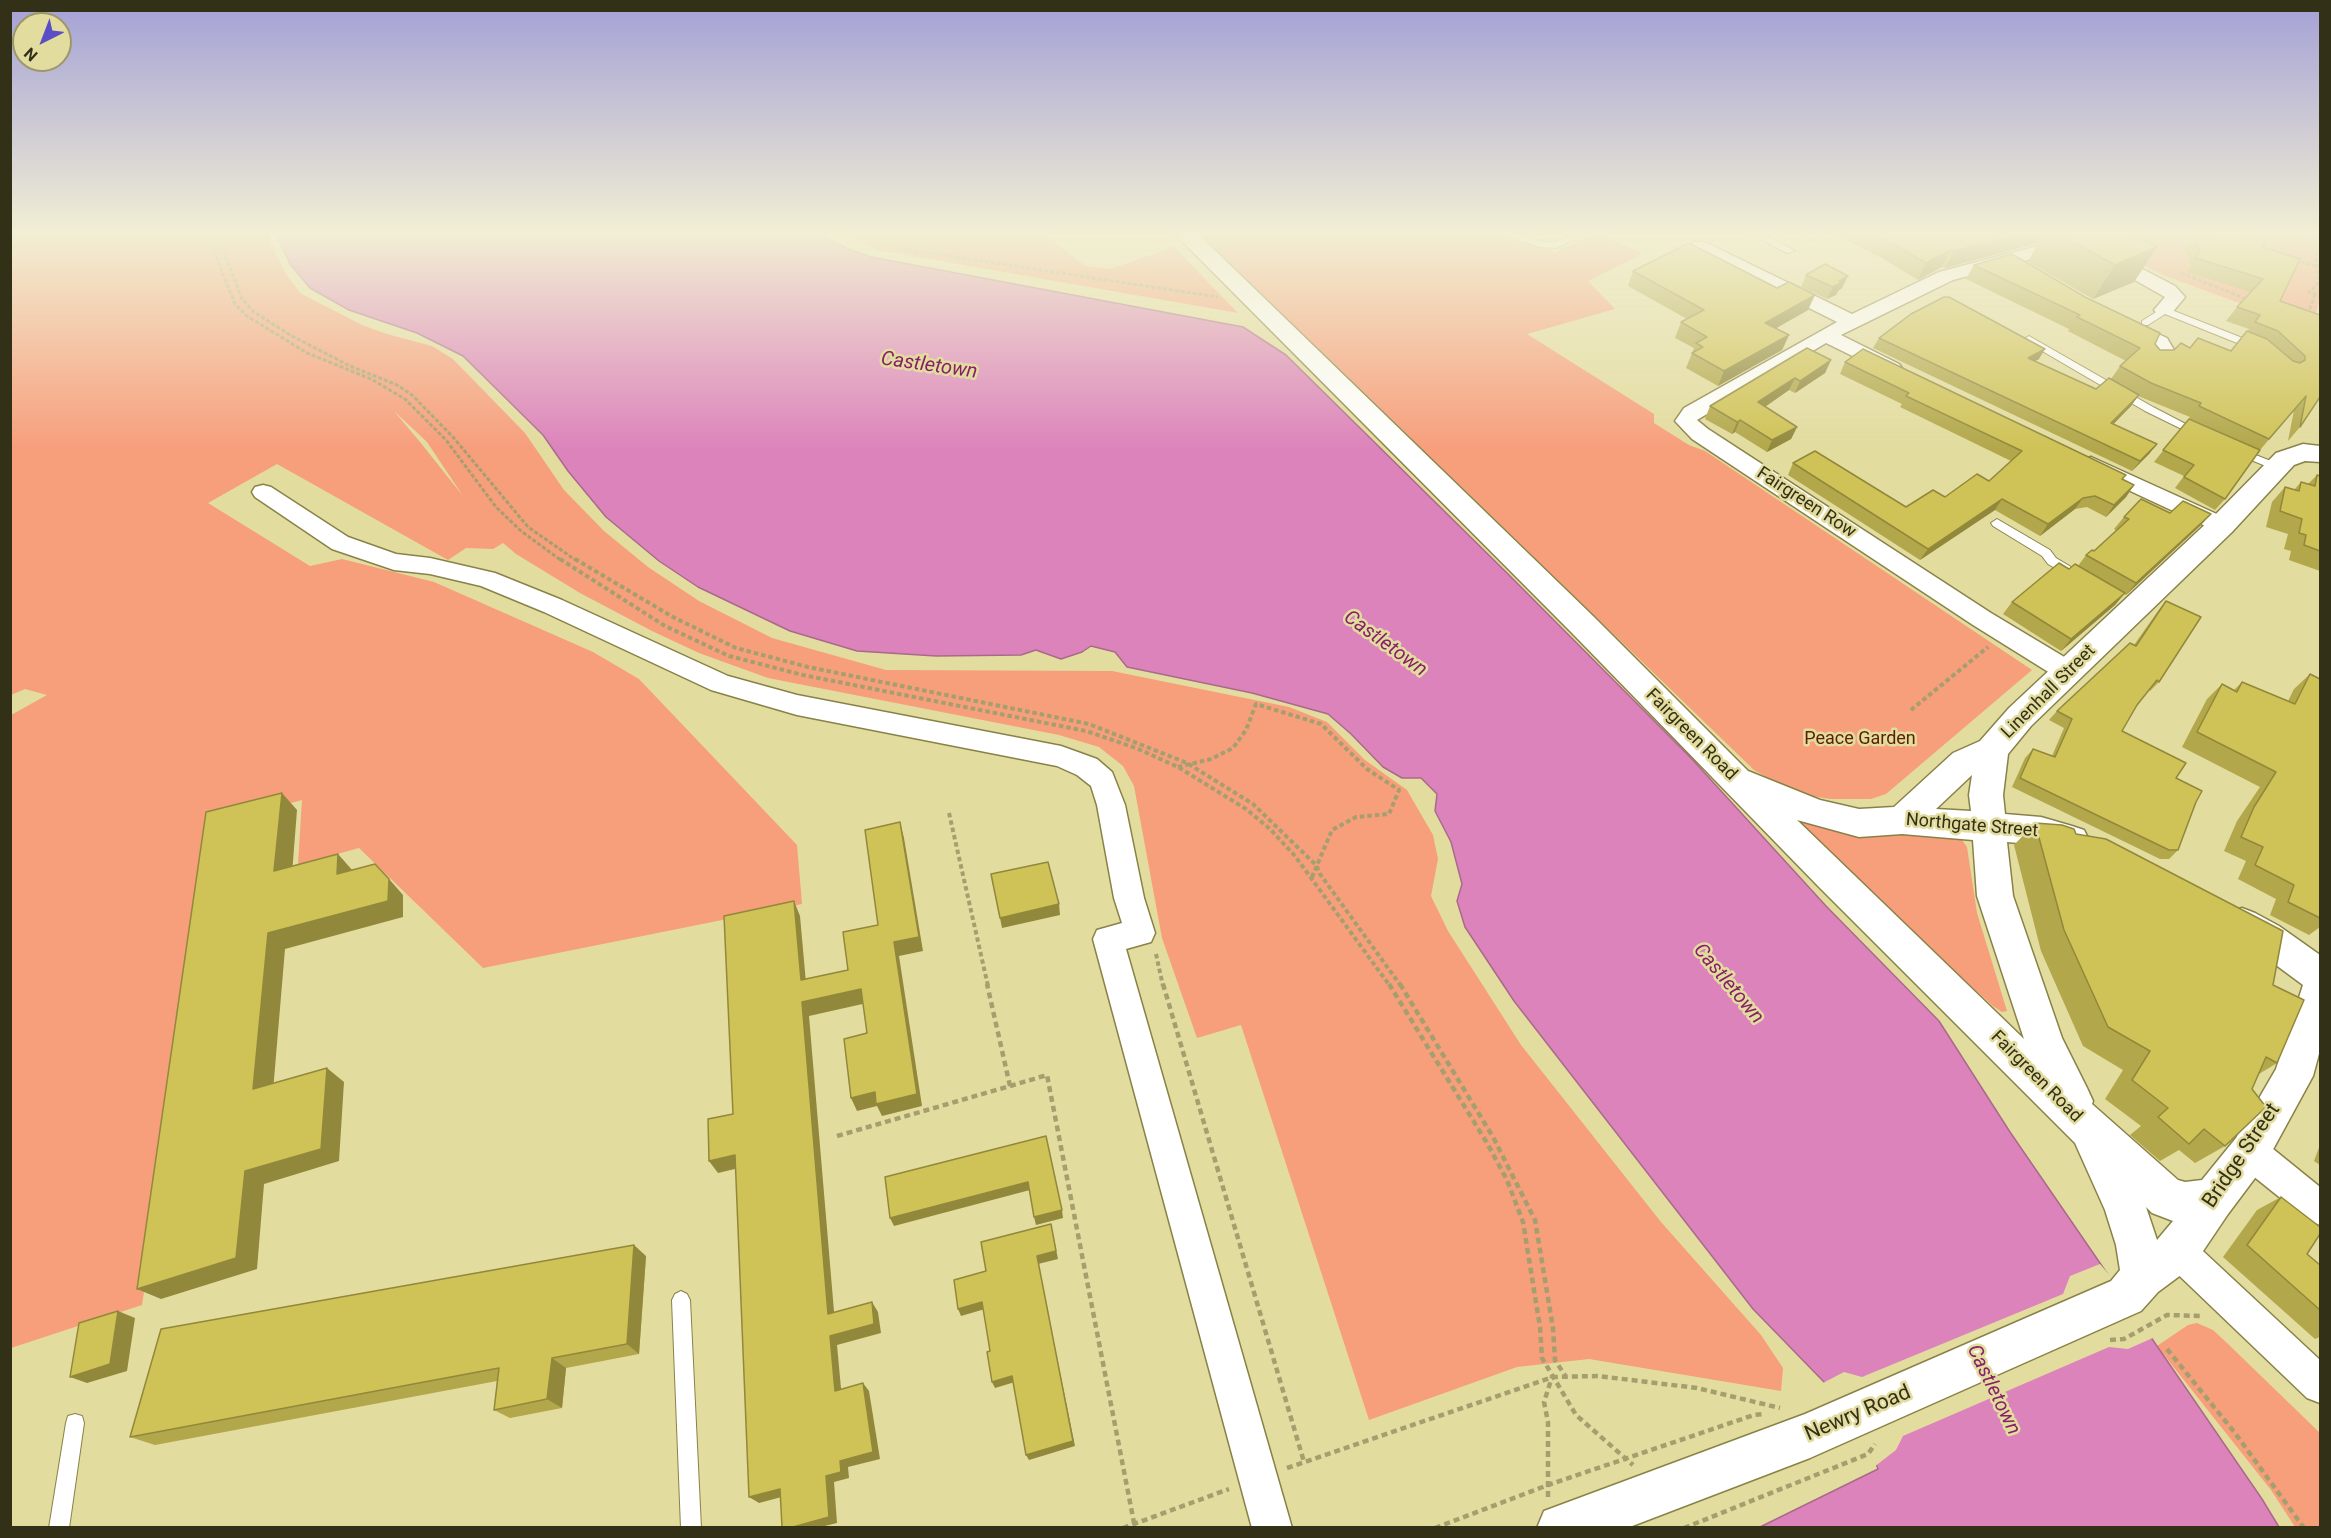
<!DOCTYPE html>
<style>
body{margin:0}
#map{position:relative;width:2331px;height:1538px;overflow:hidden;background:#e3dc9f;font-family:Roboto,sans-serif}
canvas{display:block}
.frame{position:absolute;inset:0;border:12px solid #333018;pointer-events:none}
.north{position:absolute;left:12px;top:12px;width:60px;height:60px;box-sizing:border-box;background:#e3dc9f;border:2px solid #9d9769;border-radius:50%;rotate:222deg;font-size:16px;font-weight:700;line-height:24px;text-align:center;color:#333018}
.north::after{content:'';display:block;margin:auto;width:21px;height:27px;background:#5a4ec6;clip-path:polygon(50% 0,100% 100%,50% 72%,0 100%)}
</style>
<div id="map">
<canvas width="2331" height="1538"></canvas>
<div class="frame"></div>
<div class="north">N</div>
</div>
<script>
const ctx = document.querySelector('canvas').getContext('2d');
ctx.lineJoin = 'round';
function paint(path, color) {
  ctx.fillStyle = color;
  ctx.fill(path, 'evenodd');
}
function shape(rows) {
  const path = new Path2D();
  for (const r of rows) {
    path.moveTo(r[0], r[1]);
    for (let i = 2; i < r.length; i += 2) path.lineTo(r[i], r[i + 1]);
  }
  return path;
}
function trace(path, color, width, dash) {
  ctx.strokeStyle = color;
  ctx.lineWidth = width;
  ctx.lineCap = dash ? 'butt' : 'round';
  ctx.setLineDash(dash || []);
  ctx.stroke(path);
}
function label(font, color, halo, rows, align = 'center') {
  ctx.font = font + ' Roboto,sans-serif';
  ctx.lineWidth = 5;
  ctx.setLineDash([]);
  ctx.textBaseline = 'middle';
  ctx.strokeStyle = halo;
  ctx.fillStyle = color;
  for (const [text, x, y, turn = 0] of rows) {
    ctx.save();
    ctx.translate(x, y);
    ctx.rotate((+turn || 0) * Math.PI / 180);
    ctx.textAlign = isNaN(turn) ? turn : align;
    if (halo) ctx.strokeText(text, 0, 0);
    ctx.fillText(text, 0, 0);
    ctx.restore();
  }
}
const green = shape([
 [11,234,270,234,270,242,286,274,300,293,362,325,387,334,432,346,453,359,525,433,564,490,604,531,648,567,699,601,772,638,886,670,1112,671,1289,707,1327,722,1365,760,1407,790,1433,835,1438,859,1431,896,1448,931,1521,1045,1661,1222,1761,1335,1783,1368,1781,1391,1589,1359,1517,1367,1369,1420,1241,1025,1197,1038,1162,938,1134,786,1123,766,1099,747,1059,735,768,678,699,653,652,631,580,593,516,554,503,543,493,549,466,548,448,560,277,464,208,503,310,566,342,559,434,582,593,652,639,679,797,845,802,904,483,968,359,848,298,865,302,800,216,823,142,1305,11,1348,11,715,47,695,25,689,11,695],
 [394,411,427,442,463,496,420,442],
 [843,234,1044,234,1085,266,1110,269,1174,247,1238,313,878,250],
 [1200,234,1493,234,1556,252,1593,234,1602,234,1642,254,1588,281,1615,309,1527,334,1654,414,1654,423,1689,445,1705,451,2032,670,1886,794,1871,799,1830,799,1812,796,1775,782,1754,770],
 [2140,234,2320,234,2320,298,2315,317,2320,333,2163,275,2119,252],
 [1772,806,1957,833,1967,847,1977,913,2007,1011,2002,1012,1993,1006],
 [2197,1323,2213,1330,2227,1343,2320,1433,2320,1527,2295,1527,2271,1490,2157,1346,2188,1325]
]);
const water = shape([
 [276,234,820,234,848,249,871,257,1243,327,1286,355,1508,574,1691,758,1826,906,1939,1021,2010,1132,2262,1499,2279,1527,1760,1527,1878,1469,1859,1418,1753,1309,1514,1001,1465,927,1457,901,1462,884,1451,842,1435,811,1437,794,1421,778,1402,778,1383,767,1351,734,1328,714,1252,693,1127,667,1115,652,1091,646,1082,652,1061,659,1036,650,1021,655,936,656,857,651,790,631,698,587,659,561,606,517,568,471,543,435,463,356,417,333,349,310,310,288,290,264,276,234]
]);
const pier = shape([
 [2100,1264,2124,1292,2155,1337,2128,1349,2109,1347,1903,1436,1896,1450,1874,1467,1856,1419,1821,1384,1844,1372,1862,1377,2063,1294,2070,1276]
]);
const pathFar2 = shape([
 [207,234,235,304,247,316,307,353,371,379,405,399,446,440,496,507,521,531,562,561],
 [217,234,242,299,254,312,292,336,348,365,397,385,412,395,453,437,528,527,577,561],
 [863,234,890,247,1218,297],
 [2205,234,2216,237],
 [2314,234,2318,277,2317,285,2309,292,2320,296],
 [260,241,268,236,267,234],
 [2142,244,2156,234],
 [2295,260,2320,267],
 [2181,273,2249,300],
 [2308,315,2315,294]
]);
const pathFar1 = shape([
 [560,559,665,626,729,656,803,675,1086,731,1136,748,1178,767,1246,809,1270,829,1295,856,1390,986],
 [575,559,673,617,736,648,808,667,1089,724,1187,763,1253,804,1316,865,1320,874,1401,986],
 [1911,710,1988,647],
 [1178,767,1211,759,1233,748,1246,730,1256,704,1321,724,1367,769,1399,790,1389,814,1356,817,1332,830,1312,877],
 [949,813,988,986],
 [1156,954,1163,986]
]);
const path = shape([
 [1163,984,1304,1462],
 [1389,984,1487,1143,1507,1180,1523,1222,1540,1327,1542,1358,1576,1415,1633,1465],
 [1400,984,1493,1137,1535,1220,1553,1328,1555,1360,1566,1377],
 [1010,1086,1047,1075,1135,1528],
 [837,1136,1010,1086,987,984],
 [2110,1340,2124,1339,2167,1315,2201,1316],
 [2167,1349,2235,1433,2304,1528],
 [1287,1468,1553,1377,1598,1376,1697,1388,1780,1408],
 [1548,1497,1548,1422,1544,1402,1552,1377],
 [1123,1528,1229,1489],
 [1435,1528,1548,1485,1754,1415,1763,1414],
 [1684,1528,1868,1454,1875,1444]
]);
const service = shape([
 [1503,234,1517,234,1544,242,1555,242,1574,234,1586,234,1556,248,1540,247,1503,234],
 [1751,234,1763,234,1795,251,1787,253,1751,234],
 [1802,234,1813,234,1817,237,1812,240,1802,234],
 [2164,307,2260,345,2261,347,2260,349,2252,349,2165,314,2148,325,2142,325,2142,321,2164,307],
 [2029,336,2153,407,2203,433,2198,436,2194,435,2145,411,2025,341,2024,339,2029,336],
 [2238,448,2281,465,2282,467,2281,469,2273,469,2234,453,2233,451,2238,448],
 [1997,519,2050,550,2056,558,2076,570,2078,573,2076,576,2068,576,2048,564,2042,556,1993,526,1991,523,1997,519],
 [681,1291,687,1294,690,1300,701,1528,681,1528,672,1300,675,1294,681,1291],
 [75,1414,82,1416,84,1423,69,1528,49,1528,66,1423,68,1416,75,1414]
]);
const minor = shape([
 [2083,234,2112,234,2109,238,1953,280,1841,335,1899,364,1902,368,1899,372,1885,372,1826,343,1697,420,1708,429,1991,613,2076,664,2080,671,2076,678,2067,680,2058,678,1973,625,1692,439,1675,421,1684,408,1837,322,1693,250,1690,246,1693,242,1705,242,1852,314,1939,272,2083,234],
 [2108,251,2175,286,2185,297,2171,314,2157,314,2154,310,2165,297,2101,261,2099,257,2101,253,2108,251],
 [2123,318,2167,338,2174,350,2164,362,2150,362,2147,358,2154,349,2152,346,2116,328,2113,324,2116,320,2123,318],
 [2091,457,2230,520,2233,525,2230,530,2222,533,2214,530,2083,469,2080,464,2083,459,2091,457],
 [263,485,271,487,348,537,396,554,430,558,495,573,562,600,728,676,797,695,1061,746,1097,759,1112,772,1125,805,1144,898,1155,933,1151,942,1126,949,1292,1528,1252,1528,1093,939,1097,930,1122,923,1114,898,1097,805,1091,786,1077,775,1057,766,797,715,711,690,544,612,481,586,430,574,394,570,332,549,255,497,252,492,255,487,263,485],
 [2250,1136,2262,1140,2320,1187,2320,1225,2308,1220,2238,1164,2233,1152,2238,1140,2250,1136],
 [2178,1233,2190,1239,2320,1360,2320,1403,2307,1398,2166,1263,2160,1251,2166,1239,2178,1233]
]);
const secondary = shape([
 [1175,234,1198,234,1593,616,1748,771,1820,800,1859,809,1894,807,1953,753,1980,741,2009,708,2212,518,2276,453,2303,444,2320,446,2320,462,2305,461,2294,465,2232,532,2031,726,2008,754,2003,795,2005,814,2041,817,2072,826,2084,830,2089,840,2084,850,2072,854,2041,845,2007,842,2013,896,2062,1038,2087,1088,2093,1101,2092,1104,2178,1180,2185,1182,2202,1180,2236,1138,2276,1069,2303,985,2253,948,2229,935,2224,924,2229,913,2242,908,2255,913,2279,926,2320,955,2320,1050,2313,1076,2264,1166,2228,1214,2193,1266,2158,1292,2141,1311,1810,1458,1627,1528,1537,1528,1544,1511,1805,1414,2111,1281,2120,1270,2116,1245,2105,1210,2075,1143,1818,886,1571,632,1175,234],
 [1972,775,1969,795,1971,811,1936,809,1972,775],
 [1797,820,1859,837,1902,834,1973,840,1977,896,2024,1039,1797,820],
 [2146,1207,2152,1213,2173,1221,2157,1240,2146,1207]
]);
const wall = shape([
 [1834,234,2131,234,2157,247,2134,282,2093,299,2028,262,2038,243,1945,268,1942,267,1918,280,1882,258],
 [2214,234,2244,234,2263,247,2280,301,2320,315,2300,427,2288,441,2294,410,2260,450,2225,499,2215,510,2175,488,2184,476,2154,462,2190,417,2138,396,2131,406,2113,424,2157,444,2149,454,2132,471,1873,348,1879,338,2039,359,2035,361,2096,389,2111,379,2120,366,2126,361,2068,331,2069,329,1966,279,1974,265,2155,344,2160,350,2174,350,2190,348,2231,351,2249,329,2226,321,2237,307,2250,292,2187,272,2191,265,2184,249,2193,235,2212,236],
 [2316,234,2320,234,2320,254,2318,253,2320,235],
 [1633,271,1808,310,1776,328,1789,335,1782,350,1718,386,1686,368,1694,348,1675,338,1681,322,1687,319,1628,286],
 [1806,275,1842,288,1838,291,1836,295,1827,299,1801,287],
 [1831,360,1825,373,1795,393,1789,390,1765,407,1797,427,1791,439,1767,452,1735,432,1732,434,1705,419,1710,406],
 [1845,362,2122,480,2134,485,2126,497,2106,517,2087,507,2075,509,2040,536,1995,510,1920,560,1788,475,1793,463,1906,507,1945,497,1989,481,2011,461,1900,407,1902,404,1840,374],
 [2317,475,2320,476,2320,571,2289,560,2291,551,2284,549,2288,534,2266,527,2272,502,2285,487,2294,490,2301,482,2308,484],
 [2170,513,2211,514,2200,526,2126,595,2124,594,2115,605,2061,651,2003,614,2012,602,2069,569,2078,566,2086,555,2094,551,2117,531,2114,529,2124,517],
 [2166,601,2159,682,2150,691,2149,690,2137,705,2122,731,2196,802,2178,850,2169,859,2160,859,2012,787,2025,758,2033,749,2052,756,2064,728,2049,720,2057,711,2134,645,2158,611],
 [2310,674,2320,679,2320,927,2309,935,2270,915,2276,899,2238,879,2246,861,2224,851,2237,821,2260,787,2182,747,2207,699,2222,684,2234,690,2242,682,2288,701,2294,689],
 [2035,823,2076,834,2277,1063,2259,1074,2225,1146,2195,1163,2179,1150,2160,1161,2130,1135,2141,1126,2105,1099,2123,1070,2083,1046,2041,951,2014,845],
 [2320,1145,2320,1165,2314,1161],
 [2281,1197,2307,1254,2320,1265,2320,1337,2315,1339,2223,1257,2257,1210],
 [646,1256,639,1354,566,1368,562,1408,510,1418,494,1410,497,1381,155,1445,130,1437]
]);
const shadedWall = shape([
 [2021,234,2044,234,2038,243,1945,268,1954,251],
 [2157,247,2134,282,2093,299,2115,265],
 [1951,250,1942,267,1918,280,1926,263],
 [1848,276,1842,288,1838,291,1836,295,1827,299,1833,287,1839,281],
 [1815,295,1808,310,1759,338,1765,323],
 [1789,335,1782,350,1718,386,1724,371],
 [2045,349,2039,359,2022,368,2028,358],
 [1831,360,1825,373,1795,393,1800,381],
 [1795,378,1789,390,1753,415,1758,402],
 [2139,395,2131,406,2104,434,2111,423],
 [1740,420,1735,432,1732,434,1737,422],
 [1797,427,1791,439,1767,452,1772,440],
 [2157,444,2149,454,2132,471,2140,461],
 [2134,485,2126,497,2106,517,2114,505],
 [2083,498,2075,509,2040,536,2048,524],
 [2002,499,1995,510,1920,560,1928,549],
 [2211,514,2200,526,2126,595,2136,583],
 [2125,593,2115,605,2061,651,2071,639],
 [282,793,297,810,291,887,274,871],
 [900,822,904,838,923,951,899,956,922,1106,882,1116,877,1106,857,1111,851,1098,894,942],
 [338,854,353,871,337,874],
 [389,879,403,895,403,917,285,949,272,1103,253,1089,268,933],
 [794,901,800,916,807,994,801,980],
 [1059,904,1060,915,1002,928,1000,918],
 [861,989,867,1003,809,1016,835,1323,828,1314,802,1002],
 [327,1068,344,1082,339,1161,264,1184,257,1269,161,1299,137,1289,245,1171],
 [735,1155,743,1167,718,1173,709,1161],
 [1028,1182,1030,1190,894,1226,890,1218],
 [1062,1210,1063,1218,1036,1225,1034,1217],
 [1051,1224,1058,1259,1038,1264,1075,1446,1029,1460,1026,1455,1037,1256],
 [634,1245,646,1256,639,1354,627,1344],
 [872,1302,878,1312,881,1333,837,1345,842,1399,835,1391,830,1336],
 [982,1302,985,1309,961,1316,958,1309],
 [118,1311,135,1318,127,1371,87,1383,70,1377],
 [552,1358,566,1368,562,1408,547,1399],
 [1012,1376,1015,1382,995,1388,992,1382],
 [863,1383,869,1391,880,1459,848,1467,849,1478,834,1482,837,1523,821,1527,793,1527,826,1476,840,1461],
 [780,1489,789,1495,759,1503,749,1497]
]);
const building = shape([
 [1874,234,2021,234,1954,251,1951,250,1926,263,1890,242,1874,234],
 [2059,234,2131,234,2157,247,2115,265,2059,234],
 [2215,234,2244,234,2266,240,2263,247,2300,259,2280,301,2320,315,2320,397,2300,427,2306,396,2269,439,2199,406,2201,403,2151,383,2120,366,2140,348,2077,317,2080,315,1974,265,2012,254,2085,297,2160,333,2155,344,2160,350,2174,350,2181,343,2190,348,2198,338,2231,351,2247,331,2267,339,2293,361,2300,363,2305,360,2305,356,2278,331,2255,322,2260,315,2237,307,2263,279,2196,258,2200,251,2193,235,2213,236,2215,234],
 [1689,243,1777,288,1789,282,1815,295,1765,323,1789,335,1724,371,1692,353,1703,347,1696,343,1707,337,1681,322,1704,310,1633,271,1689,243],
 [1825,264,1848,276,1839,281,1842,282,1833,287,1806,275,1825,264],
 [1944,297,1949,297,2045,349,2028,358,2096,389,2109,378,2139,395,2111,423,2157,444,2140,461,1879,338,1911,314,1944,297],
 [1807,348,1831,360,1800,381,1795,378,1758,402,1797,427,1772,440,1740,420,1737,422,1710,406,1807,348],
 [1863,349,2126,475,2122,479,2134,485,2114,505,2095,496,2083,498,2048,524,2002,499,1928,549,1793,463,1815,451,1906,507,1933,490,1945,497,1977,474,1989,481,2022,451,1906,396,1909,393,1845,362,1863,349],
 [2189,419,2260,450,2225,499,2184,477,2194,465,2163,450,2189,419],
 [2317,475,2320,476,2320,551,2304,545,2306,535,2299,533,2302,519,2280,511,2285,487,2299,491,2301,482,2315,486,2317,475],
 [2141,499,2170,513,2183,501,2211,514,2136,583,2086,555,2092,550,2094,551,2129,519,2124,517,2141,499],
 [2059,563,2069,569,2075,564,2125,593,2071,639,2012,602,2059,563],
 [2166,601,2201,617,2159,682,2157,680,2137,705,2122,731,2186,763,2176,778,2202,791,2196,802,2178,850,2169,850,2020,778,2033,749,2055,757,2072,719,2057,711,2130,643,2136,646,2166,601],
 [2310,674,2320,679,2320,918,2288,902,2294,885,2255,865,2263,847,2241,837,2254,807,2276,772,2197,732,2222,684,2237,692,2242,682,2295,704,2310,674],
 [282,793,274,871,338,854,337,874,375,864,389,879,388,901,268,933,253,1089,327,1068,321,1149,245,1171,236,1258,137,1289,206,812,282,793],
 [900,822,919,937,894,942,917,1094,876,1104,875,1092,851,1098,844,1039,867,1033,861,989,802,1002,828,1314,872,1302,874,1324,830,1336,835,1391,863,1383,873,1452,840,1461,841,1472,826,1476,829,1517,793,1527,782,1527,780,1489,749,1497,735,1155,709,1161,708,1119,733,1114,724,916,794,901,801,980,848,970,843,932,878,925,865,830,900,822],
 [2035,823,2062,825,2074,829,2076,834,2106,839,2283,931,2273,985,2304,1000,2277,1063,2266,1057,2252,1089,2266,1107,2225,1146,2204,1129,2189,1144,2158,1117,2168,1108,2132,1080,2150,1051,2108,1027,2064,930,2035,823],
 [1048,862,1059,904,1000,918,991,874,1048,862],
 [1046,1136,1062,1210,1034,1217,1028,1182,890,1218,885,1177,1046,1136],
 [2281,1197,2320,1227,2320,1234,2307,1254,2320,1265,2320,1310,2247,1245,2281,1197],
 [1051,1224,1056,1251,1037,1256,1073,1441,1026,1455,1012,1376,992,1382,987,1352,990,1351,982,1302,958,1309,954,1280,986,1271,981,1242,1051,1224],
 [634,1245,627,1344,552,1358,547,1399,494,1410,499,1368,130,1437,161,1329,634,1245],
 [118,1311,110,1364,70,1377,79,1323,118,1311]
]);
const streetNames = [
 ["Fairgreen Row",1806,503,33],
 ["Linenhall Street",2049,692,-45],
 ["Fairgreen Road",1691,735,45],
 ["Northgate Street",1972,826,5],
 ["Fairgreen Road",2036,1077,45]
];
const parkNames = [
 ["Peace Garden",1860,739]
];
const waterNames = [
 ["Castletown",929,366,8],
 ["Castletown",1385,644,36],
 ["Castletown",1728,984,50],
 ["Castletown",1993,1390,64]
];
const nearStreetnames = [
 ["Bridge Street",2242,1156,-56],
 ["Newry Road",1858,1414,-23]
];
paint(green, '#f79e7b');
paint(water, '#dc83bb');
trace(water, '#a96a8a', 1.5);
paint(pier, '#e3dc9f');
trace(service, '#898247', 2);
trace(minor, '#898247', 3);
trace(secondary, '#898247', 3);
trace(pathFar2, '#a59f6f', 3, [4, 2]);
trace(pathFar1, '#a59f6f', 4, [4.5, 3]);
trace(path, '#a59f6f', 4.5, [6, 4]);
paint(service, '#fff');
paint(minor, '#fff');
paint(secondary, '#fff');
paint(wall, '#b2a74a');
paint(shadedWall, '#91883c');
paint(building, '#cfc256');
trace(building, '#91883c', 1.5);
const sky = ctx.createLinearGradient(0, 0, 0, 449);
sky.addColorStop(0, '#a3a0d6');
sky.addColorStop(0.52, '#f2efd4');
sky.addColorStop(1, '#f2efd400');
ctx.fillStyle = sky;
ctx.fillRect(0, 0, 2331, 449);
label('18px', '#333018', '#e3dc9f', streetNames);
label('18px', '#5b1f02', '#e3dc9f', parkNames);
label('italic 20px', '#881f69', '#e3dc9f', waterNames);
label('21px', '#333018', '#e3dc9f', nearStreetnames);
</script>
